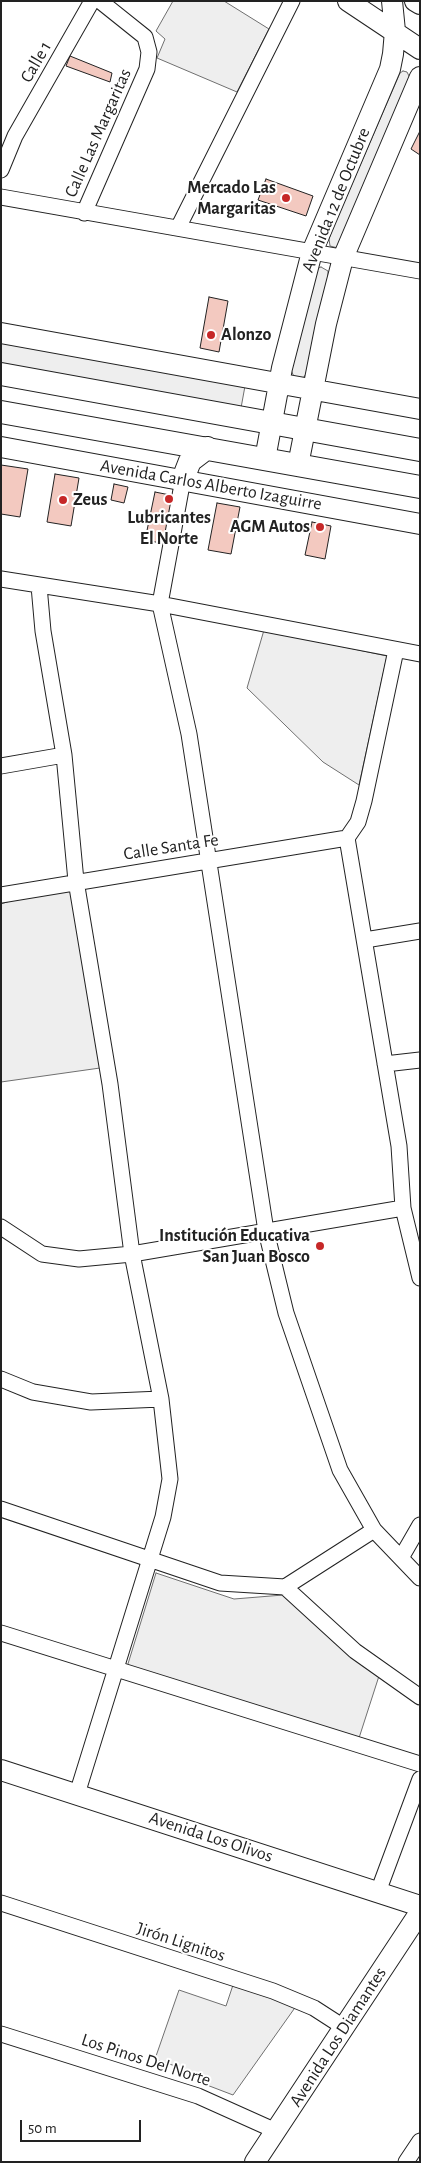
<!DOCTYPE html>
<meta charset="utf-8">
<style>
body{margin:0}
#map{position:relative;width:421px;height:2163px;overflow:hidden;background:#fff;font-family:"Alegreya Sans",sans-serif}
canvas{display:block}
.frame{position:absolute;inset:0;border:2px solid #222;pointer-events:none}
.scale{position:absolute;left:20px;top:2120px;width:121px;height:22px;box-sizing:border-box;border:2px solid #222;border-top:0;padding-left:6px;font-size:15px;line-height:18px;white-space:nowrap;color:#222;-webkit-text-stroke:4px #fff;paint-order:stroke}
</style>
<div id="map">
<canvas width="421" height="2163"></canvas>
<div class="frame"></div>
<div class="scale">50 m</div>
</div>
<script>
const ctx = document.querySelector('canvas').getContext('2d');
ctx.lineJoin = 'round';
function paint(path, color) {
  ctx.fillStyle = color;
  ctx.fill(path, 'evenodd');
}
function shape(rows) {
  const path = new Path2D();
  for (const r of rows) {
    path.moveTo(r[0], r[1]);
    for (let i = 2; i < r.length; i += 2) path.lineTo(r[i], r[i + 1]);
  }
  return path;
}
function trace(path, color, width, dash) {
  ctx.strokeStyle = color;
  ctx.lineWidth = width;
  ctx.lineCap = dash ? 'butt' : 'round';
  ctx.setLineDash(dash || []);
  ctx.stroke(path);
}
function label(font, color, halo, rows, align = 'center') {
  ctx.font = font + ' "Alegreya Sans",sans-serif';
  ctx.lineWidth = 4;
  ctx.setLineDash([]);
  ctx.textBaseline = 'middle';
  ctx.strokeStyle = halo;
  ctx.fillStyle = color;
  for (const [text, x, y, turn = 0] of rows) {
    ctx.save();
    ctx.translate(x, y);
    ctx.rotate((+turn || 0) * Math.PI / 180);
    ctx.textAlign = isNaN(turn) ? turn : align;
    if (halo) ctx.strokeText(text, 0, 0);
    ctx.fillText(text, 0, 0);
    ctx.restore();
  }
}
const green = shape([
 [173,1,224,1,269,29,237,92,157,58,165,39,156,31,173,1],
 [403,71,407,72,410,78,338,248,330,246,329,239,332,230,400,73,403,71],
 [321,267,328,271,328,276,306,374,303,378,295,379,291,370,316,269,321,267],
 [1,341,245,386,241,408,1,366,1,341],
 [264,630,387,656,359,785,323,762,247,688,264,630],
 [71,890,100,1068,1,1082,1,904,16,899,71,890],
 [156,1573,234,1599,283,1595,337,1645,379,1676,359,1738,127,1667,156,1573],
 [235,1979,299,2002,233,2095,199,2082,201,2075,155,2059,179,1990,226,2006,235,1979]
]);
const building = shape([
 [70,56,112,73,110,82,66,66,70,56],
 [420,131,420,155,411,149,420,131],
 [266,179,313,196,306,216,258,200,266,179],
 [209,297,228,301,219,352,200,348,209,297],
 [1,465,28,469,20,517,1,514,1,465],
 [55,474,79,478,71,526,47,522,55,474],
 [114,484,128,487,124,503,111,500,114,484],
 [155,492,175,496,166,544,145,540,155,492],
 [217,503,240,507,231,554,208,550,217,503],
 [312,522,331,526,325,559,305,555,312,522]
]);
const street = shape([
 [1,170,15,136,92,1],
 [1,197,420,271],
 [84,213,147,69,149,52,145,37,100,1],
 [178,228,292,1],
 [183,479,160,604,189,734,266,1231,286,1313,340,1470,374,1530,420,1578],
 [1,579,160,604,420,654],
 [39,586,43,631,64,755,76,881,110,1084,132,1254,161,1399,170,1479,163,1517,77,1794],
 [396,650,364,801,358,822,347,838,399,1146,403,1208,420,1278],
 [1,766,64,755],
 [1,895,347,838],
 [365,940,420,931],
 [385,1064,420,1060],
 [1,1227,42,1254,79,1259,132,1254,403,1208],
 [1,1379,33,1392,91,1402,161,1399],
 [1,1509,220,1583,285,1587,374,1530],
 [401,1558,420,1525],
 [285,1587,355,1651,420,1697],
 [1,1633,420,1764],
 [378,1892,420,1779],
 [1,1903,273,1991,314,2008,345,2028],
 [1,2034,198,2096,276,2131],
 [406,2162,420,2141]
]);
const secondary = shape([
 [348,1,420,49],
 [415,1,420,4],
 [1,333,420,409],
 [1,447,420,524],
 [265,459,282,368,312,252,390,69,393,54,395,31,392,1],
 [298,465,326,324,343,258,420,77],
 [1,1770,420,1906],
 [255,2162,420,1912]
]);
const primary = shape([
 [1,374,420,450],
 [1,412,420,487],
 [183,479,190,461,207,448]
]);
const markers = [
 [286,198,5,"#c62828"],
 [211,335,5,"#c62828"],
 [169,499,5,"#c62828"],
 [63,500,5,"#c62828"],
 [320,527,5,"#c62828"],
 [320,1246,5,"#c62828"]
];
const streetNames = [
 ["Calle 1",36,62,-60],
 ["Calle Las Margaritas",98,133,-66],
 ["Avenida 12 de Octubre",336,200,-68],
 ["Avenida Carlos Alberto Izaguirre",211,485,10],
 ["Calle Santa Fe",171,847,-9],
 ["Avenida Los Olivos",211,1837,18],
 ["Jirón Lignitos",181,1942,18],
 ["Avenida Los Diamantes",338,2037,-57],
 ["Los Pinos Del Norte",146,2060,18]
];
const poiNames = [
 ["Mercado Las",276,188],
 ["Margaritas",276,209],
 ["Alonzo",221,335,"left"],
 ["Zeus",73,500,"left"],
 ["Lubricantes",169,518,"center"],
 ["El Norte",169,539,"center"],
 ["AGM Autos",310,527],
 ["Institución Educativa",310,1236],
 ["San Juan Bosco",310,1257]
];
paint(green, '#eee');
trace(green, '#6f6f6f', 1);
paint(building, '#f3c9c0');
trace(building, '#222', 1);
trace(street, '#222', 17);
trace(secondary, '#222', 22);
trace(primary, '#222', 24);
trace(street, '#fff', 15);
trace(secondary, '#fff', 20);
trace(primary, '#fff', 22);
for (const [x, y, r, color] of markers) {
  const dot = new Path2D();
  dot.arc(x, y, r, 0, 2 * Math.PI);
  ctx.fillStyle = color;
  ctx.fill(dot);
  trace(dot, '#fff', 2);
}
label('18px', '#222', '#fff', streetNames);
label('bold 18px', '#222', '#fff', poiNames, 'right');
</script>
